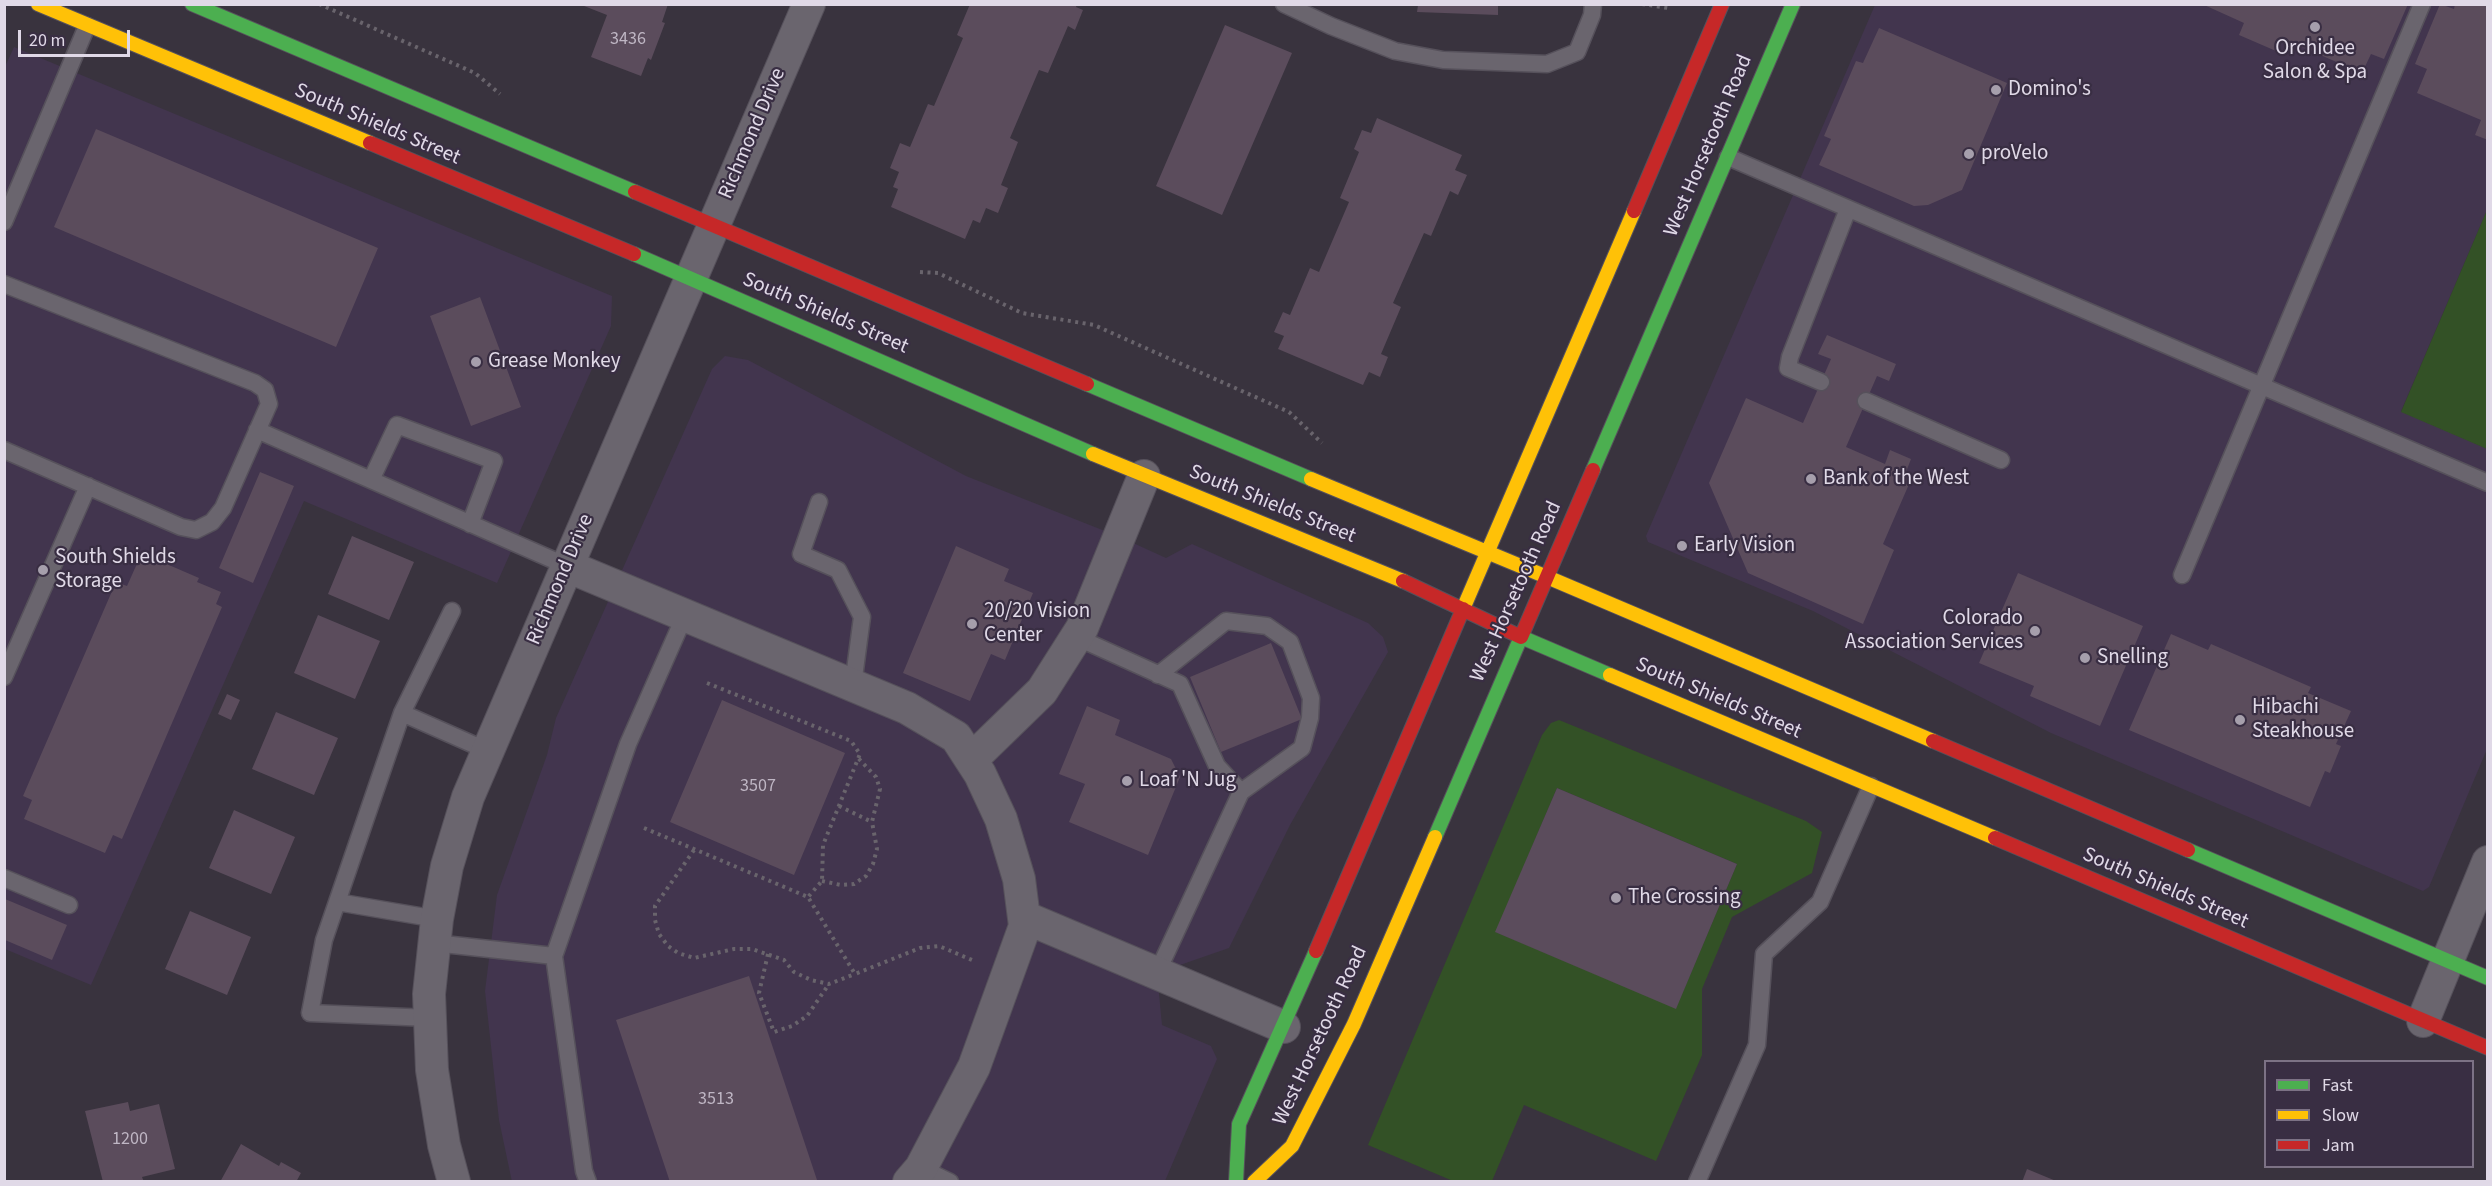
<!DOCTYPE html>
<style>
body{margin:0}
#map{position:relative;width:2492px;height:1186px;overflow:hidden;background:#39333e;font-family:"Source Sans 3",sans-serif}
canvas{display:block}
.frame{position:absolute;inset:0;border:6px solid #e0d9e7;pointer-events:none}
.legend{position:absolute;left:2264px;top:1060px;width:210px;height:108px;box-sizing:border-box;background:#392e43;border:2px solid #7c7285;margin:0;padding:8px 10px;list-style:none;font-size:18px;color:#e0d9e7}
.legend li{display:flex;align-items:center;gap:12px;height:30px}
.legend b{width:30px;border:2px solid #7c7285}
.scale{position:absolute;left:18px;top:30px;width:112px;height:27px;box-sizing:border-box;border:3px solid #e0d9e7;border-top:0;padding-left:8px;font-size:18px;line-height:21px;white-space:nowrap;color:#e0d9e7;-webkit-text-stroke:4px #392e43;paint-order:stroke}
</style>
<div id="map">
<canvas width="2492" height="1186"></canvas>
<div class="frame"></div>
<ul class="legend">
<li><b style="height:8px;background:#4caf50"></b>Fast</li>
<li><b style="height:8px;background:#ffc107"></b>Slow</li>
<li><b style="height:8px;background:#c62828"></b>Jam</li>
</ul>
<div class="scale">20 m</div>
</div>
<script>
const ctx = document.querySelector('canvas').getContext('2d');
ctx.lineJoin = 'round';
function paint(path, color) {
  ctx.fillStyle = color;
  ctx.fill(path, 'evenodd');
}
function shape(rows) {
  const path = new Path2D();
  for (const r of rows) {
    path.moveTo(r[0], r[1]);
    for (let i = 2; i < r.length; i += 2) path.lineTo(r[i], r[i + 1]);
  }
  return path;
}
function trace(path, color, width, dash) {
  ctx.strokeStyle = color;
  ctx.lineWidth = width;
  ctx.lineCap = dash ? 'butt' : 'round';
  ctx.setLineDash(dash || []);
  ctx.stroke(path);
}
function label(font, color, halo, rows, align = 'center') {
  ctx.font = font + ' "Source Sans 3",sans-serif';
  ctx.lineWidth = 4.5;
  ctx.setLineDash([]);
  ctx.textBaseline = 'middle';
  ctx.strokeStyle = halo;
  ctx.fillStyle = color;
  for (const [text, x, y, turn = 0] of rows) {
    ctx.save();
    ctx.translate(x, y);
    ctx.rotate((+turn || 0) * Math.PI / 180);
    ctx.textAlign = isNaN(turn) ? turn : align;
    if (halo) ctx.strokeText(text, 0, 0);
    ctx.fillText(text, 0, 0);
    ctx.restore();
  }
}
const built = shape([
 [1875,5,2487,5,2487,210,2401,411,2488,449,2487,749,2429,887,2423,891,2051,733,1813,611,1648,542,1646,536],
 [14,47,612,296,611,326,497,583,304,501,91,985,5,949,4,69],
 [725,356,748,360,966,476,1120,537,1166,558,1192,544,1368,623,1383,637,1388,652,1290,825,1229,948,1157,973,1162,1025,1211,1046,1217,1059,1165,1181,512,1182,499,1120,485,991,497,895,547,755,556,718,712,369]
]);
const green = shape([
 [2487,210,2487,449,2401,412],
 [1559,720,1806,821,1822,832,1812,873,1732,917,1702,989,1702,1055,1656,1161,1524,1105,1492,1181,1453,1181,1368,1145,1542,735,1551,723],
 [1557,788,1737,864,1676,1008,1496,932]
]);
const building = shape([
 [579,4,668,4,662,22,665,23,651,60,648,58,641,76,591,57,607,15],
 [970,4,1077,4,1076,7,1083,10,1075,30,1068,26,1048,73,1039,70,1010,138,1018,142,1001,185,1008,188,998,213,986,208,980,223,973,220,965,239,891,207,898,189,893,187,899,172,890,168,900,143,910,147,928,104,934,106,963,38,957,35],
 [2202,4,2408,4,2384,59,2371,54,2362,73,2281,38,2276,51,2239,35,2244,23],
 [2440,4,2454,9,2455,4,2488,4,2488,140,2475,135,2481,120,2417,93,2427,69,2415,64],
 [1418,5,1498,5,1498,15,1417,12],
 [1225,25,1292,53,1222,215,1156,186],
 [1879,28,2007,83,1962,190,1928,205,1914,206,1819,165,1831,139,1824,136,1856,61,1863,63],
 [1377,118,1462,155,1455,170,1467,175,1458,195,1450,191,1431,236,1424,233,1393,303,1401,307,1381,354,1388,357,1380,377,1369,372,1363,385,1278,349,1284,336,1274,332,1283,312,1290,315,1310,268,1319,272,1349,202,1340,198,1359,152,1354,149,1362,130,1371,133],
 [96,129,378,248,336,347,54,227],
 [480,297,521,407,471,426,430,316],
 [1827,335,1896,364,1889,381,1877,376,1846,447,1885,464,1890,450,1911,459,1906,472,1913,475,1883,544,1894,550,1863,624,1748,573,1709,483,1746,398,1803,423,1831,359,1818,354],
 [260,472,294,486,253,583,219,568],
 [352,536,414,562,389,620,328,594],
 [956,546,1009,569,1004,581,1033,593,1005,660,991,654,970,701,903,673],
 [140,557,161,565,162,562,199,578,197,582,221,592,216,604,222,607,122,839,113,835,105,853,24,819,32,800,23,796,116,582,127,586],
 [2018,573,2143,626,2100,726,2030,696,2034,686,1979,663],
 [318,615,380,641,355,699,294,673],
 [2171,634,2208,650,2211,644,2311,687,2308,693,2351,711,2336,744,2341,746,2330,773,2325,771,2310,807,2129,730],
 [1271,643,1302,719,1221,752,1190,677],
 [227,694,240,700,231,720,218,714],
 [722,700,845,753,794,875,670,822],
 [1087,706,1120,720,1115,735,1171,759,1180,777,1148,855,1069,822,1085,784,1059,774],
 [276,712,338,738,314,795,252,769],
 [1557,788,1737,864,1676,1009,1495,932],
 [234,810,295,837,271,894,209,868],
 [5,899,67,925,52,960,5,940],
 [190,911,251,937,227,995,165,969],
 [749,976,817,1180,670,1182,616,1020],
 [128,1102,130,1111,159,1104,175,1169,142,1177,144,1182,103,1182,85,1111],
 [241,1144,279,1166,281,1162,301,1173,296,1182,220,1182],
 [2027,1169,2056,1181,2056,1182,2022,1182]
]);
const path = shape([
 [319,4,475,73,500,94],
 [1642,4,1668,8],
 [920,272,938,273,1022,313,1094,325,1289,412,1322,443],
 [707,683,851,741,860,754,823,845,822,881,808,897],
 [839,806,872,822],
 [644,828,808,897,855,974,920,948,939,946,972,960],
 [694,850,655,906,655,920,659,934,668,946,678,953,694,958,734,949,752,949,784,960,794,972,811,980,829,984,855,974],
 [822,881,841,885,854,884,866,876,873,864,877,849,872,822,880,789,876,777,858,758],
 [768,954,759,993,774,1032,792,1026,807,1016,829,984]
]);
const lane = shape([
 [1284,4,1331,26,1395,51,1443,60,1547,64,1577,52,1592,15,1593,4],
 [1728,157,2488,483],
 [4,222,87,26],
 [4,284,255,383,265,390,269,404,223,508,212,522,196,530,181,527,4,450],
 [1821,382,1788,368,1790,357,1848,209],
 [1866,401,2001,460],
 [257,430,567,566],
 [371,480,397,425,494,461,470,524],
 [819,502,801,554,838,570,862,617,853,685],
 [2182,575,2422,4],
 [1076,637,1180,684,1217,766,1241,792,1157,973],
 [1158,675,1226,621,1267,626,1290,642,1311,698,1310,718,1302,748,1241,792],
 [4,677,88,486],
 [402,713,488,751],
 [4,878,69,905],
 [337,902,437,919],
 [434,943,554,956],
 [430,1018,310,1013,324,940,402,713,452,611],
 [921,1168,950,1182],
 [588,1182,584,1171,554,956,628,744,685,615],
 [1697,1182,1757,1045,1764,954,1820,902,1871,786]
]);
const street = shape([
 [567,566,907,708,956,737,980,774,1001,819,1019,879,1025,926,974,1067,921,1168,909,1182],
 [971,760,1042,691,1082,628,1144,476],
 [1024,917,1284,1027],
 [2423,1021,2488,862],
 [454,1182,444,1145,432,1070,429,994,437,919,447,866,468,797,809,4]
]);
const fast = shape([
 [192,4,635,192],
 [634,254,1093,454],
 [1087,384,1311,479],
 [1593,470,1793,4],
 [1435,837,1521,637,1610,675],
 [2188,850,2488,978],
 [1236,1182,1239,1124,1316,951]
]);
const slow = shape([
 [38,4,370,143],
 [1093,454,1403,581],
 [1311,479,1547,577],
 [1547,577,1933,741],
 [1463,609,1634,211],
 [1610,675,1995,838],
 [1254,1182,1292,1146,1354,1024,1435,837]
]);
const jam = shape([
 [370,143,634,254],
 [635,192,1087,384],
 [1634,211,1722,4],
 [1403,581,1521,637,1593,470],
 [1933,741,2188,850],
 [1995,838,2488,1048],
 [1316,951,1463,609]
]);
const markers = [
 [2315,27,6,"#a69fac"],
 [1996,90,6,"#a69fac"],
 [1969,154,6,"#a69fac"],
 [476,362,6,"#a69fac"],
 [1811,479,6,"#a69fac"],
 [1682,546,6,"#a69fac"],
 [43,570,6,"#a69fac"],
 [972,624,6,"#a69fac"],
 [2035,631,6,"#a69fac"],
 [2085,658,6,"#a69fac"],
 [2240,720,6,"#a69fac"],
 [1127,781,6,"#a69fac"],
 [1616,898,6,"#a69fac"]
];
const numberNames = [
 ["3436",628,40],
 ["3507",758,787],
 ["3513",716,1100],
 ["1200",130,1140]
];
const poiNames = [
 ["Orchidee",2315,49,"center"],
 ["Salon & Spa",2315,73,"center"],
 ["Domino's",2008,90],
 ["proVelo",1981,154],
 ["Grease Monkey",488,362],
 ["Bank of the West",1823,479],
 ["Early Vision",1694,546],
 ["South Shields",55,558],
 ["Storage",55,582],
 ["20/20 Vision",984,612],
 ["Center",984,636],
 ["Colorado",2023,619,"right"],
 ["Association Services",2023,643,"right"],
 ["Snelling",2097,658],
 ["Hibachi",2252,708],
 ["Steakhouse",2252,732],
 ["Loaf 'N Jug",1139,781],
 ["The Crossing",1628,898]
];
const streetNames = [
 ["South Shields Street",377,125,23],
 ["Richmond Drive",753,134,-67],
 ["West Horsetooth Road",1709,146,-67],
 ["South Shields Street",825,314,23],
 ["South Shields Street",1272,505,22],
 ["Richmond Drive",561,580,-67],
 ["West Horsetooth Road",1517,592,-66],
 ["South Shields Street",1718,699,23],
 ["South Shields Street",2165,889,23],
 ["West Horsetooth Road",1321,1036,-65]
];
paint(built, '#42354e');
paint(green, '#335126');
paint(building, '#5b4c5c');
trace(lane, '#56515b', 19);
trace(street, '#56515b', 34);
trace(fast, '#56515b', 16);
trace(slow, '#56515b', 16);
trace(jam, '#56515b', 16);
trace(path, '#69646c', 4, [3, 4.5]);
trace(lane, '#6a656e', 16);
trace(street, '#6a656e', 32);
trace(fast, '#4caf50', 14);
trace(slow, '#ffc107', 14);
trace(jam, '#c62828', 14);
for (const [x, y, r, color] of markers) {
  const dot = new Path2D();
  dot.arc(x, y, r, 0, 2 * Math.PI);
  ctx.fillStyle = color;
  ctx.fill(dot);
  trace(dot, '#392e43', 2);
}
label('18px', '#bfb6c4', null, numberNames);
label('21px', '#e0d9e7', '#392e43', poiNames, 'left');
label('21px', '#e0d9e7', '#392e43', streetNames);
</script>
